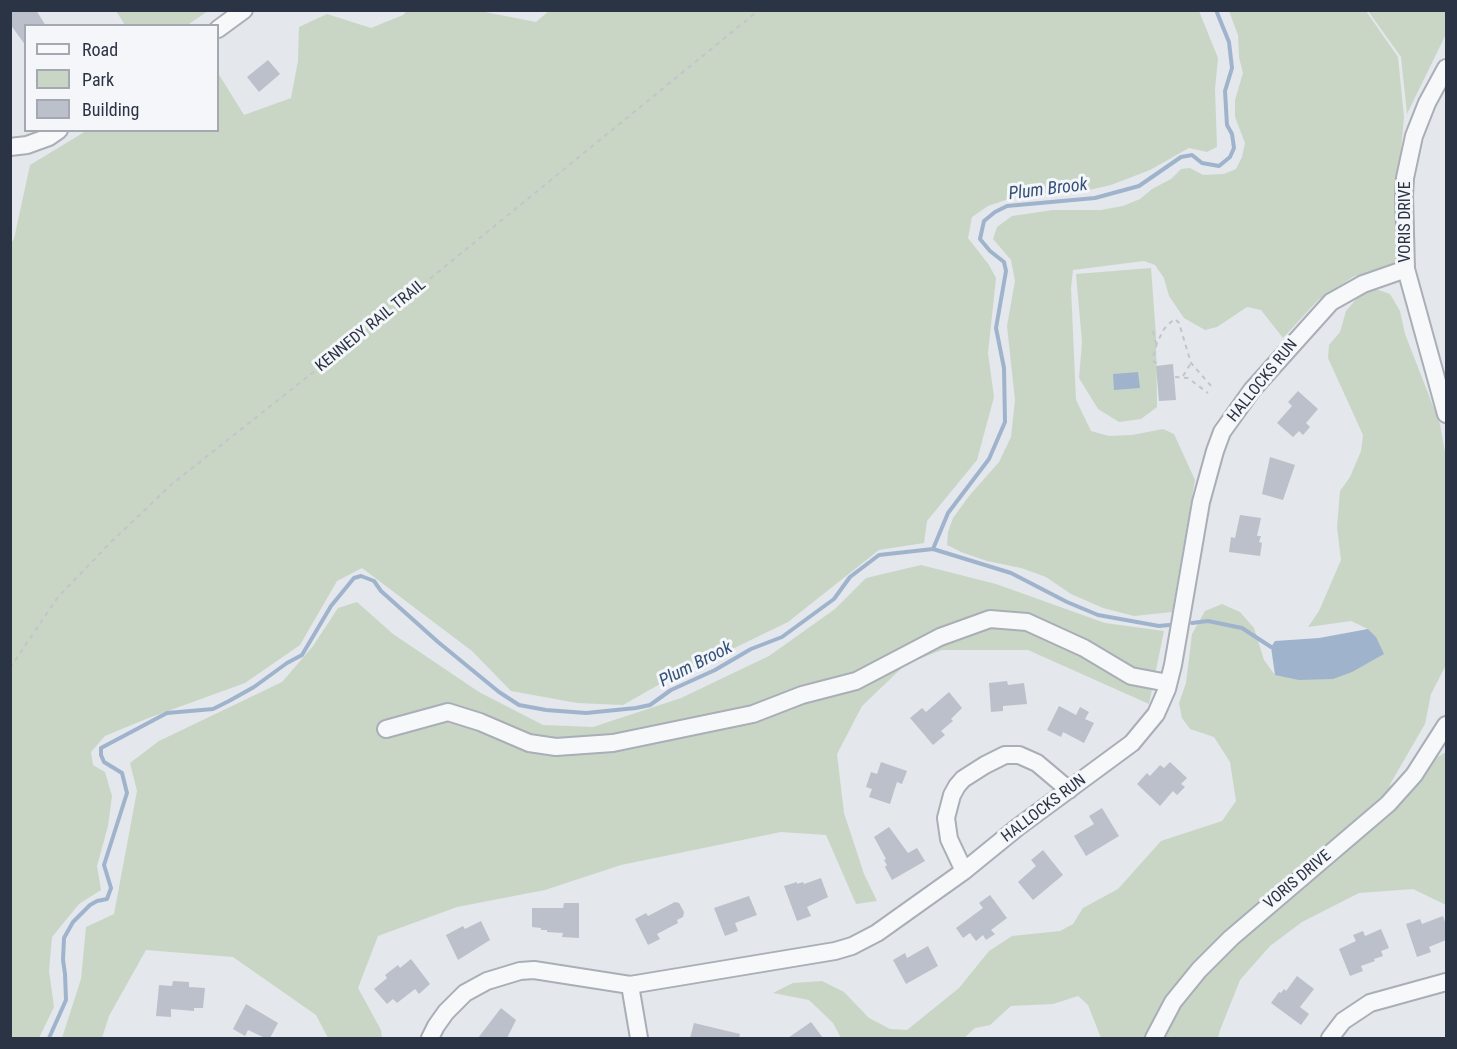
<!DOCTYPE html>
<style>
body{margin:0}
#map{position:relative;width:1457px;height:1049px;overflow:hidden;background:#e4e7ec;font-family:"Roboto Condensed",sans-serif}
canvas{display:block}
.frame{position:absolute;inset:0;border:12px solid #2b3445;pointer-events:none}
.legend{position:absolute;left:24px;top:24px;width:195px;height:108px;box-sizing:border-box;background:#f4f6f9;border:2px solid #a4a8b1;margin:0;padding:8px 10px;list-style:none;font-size:18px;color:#2b3445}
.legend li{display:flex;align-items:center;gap:12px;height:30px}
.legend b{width:30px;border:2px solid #a4a8b1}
</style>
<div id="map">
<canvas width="1457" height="1049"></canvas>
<div class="frame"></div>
<ul class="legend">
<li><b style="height:8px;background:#f7f8fa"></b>Road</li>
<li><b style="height:16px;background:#c9d6c5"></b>Park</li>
<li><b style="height:16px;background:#bbc0ca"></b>Building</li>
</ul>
</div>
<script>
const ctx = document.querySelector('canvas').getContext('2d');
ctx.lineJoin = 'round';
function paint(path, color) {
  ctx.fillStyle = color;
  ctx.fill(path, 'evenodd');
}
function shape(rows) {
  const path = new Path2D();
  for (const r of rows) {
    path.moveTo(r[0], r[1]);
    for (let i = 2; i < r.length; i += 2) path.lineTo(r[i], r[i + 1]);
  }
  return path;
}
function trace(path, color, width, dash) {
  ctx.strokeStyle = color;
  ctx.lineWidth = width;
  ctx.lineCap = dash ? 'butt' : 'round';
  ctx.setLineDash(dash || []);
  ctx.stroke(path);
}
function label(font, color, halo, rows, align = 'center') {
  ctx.font = font + ' "Roboto Condensed",sans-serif';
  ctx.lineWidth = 6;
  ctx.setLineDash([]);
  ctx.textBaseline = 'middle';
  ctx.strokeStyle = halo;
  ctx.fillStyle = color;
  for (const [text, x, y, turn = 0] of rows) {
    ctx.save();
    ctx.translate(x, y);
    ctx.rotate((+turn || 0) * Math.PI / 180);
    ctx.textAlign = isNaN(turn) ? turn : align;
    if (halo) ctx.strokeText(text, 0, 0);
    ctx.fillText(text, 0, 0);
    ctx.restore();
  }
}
const green = shape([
 [408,10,480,11,536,22,550,10,1199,11,1218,58,1215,89,1217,147,1207,152,1189,148,1150,170,1111,185,1071,194,1026,193,988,206,972,217,968,238,989,265,996,278,988,353,994,397,977,460,927,521,924,543,879,550,788,622,660,684,623,705,577,703,511,691,472,651,362,568,337,581,300,645,245,683,146,719,105,736,91,752,93,765,105,772,112,796,108,826,97,866,101,890,79,904,52,937,49,971,54,1007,39,1038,11,1038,10,245,14,239,30,165,86,131,218,130,218,73,244,115,291,98,298,61,299,27,327,14,371,28,403,15],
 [116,11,208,11,186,26,125,25],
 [1229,11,1366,11,1398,57,1404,117,1395,220,1400,251,1397,263,1353,277,1318,300,1283,338,1261,310,1247,307,1217,327,1205,330,1184,318,1169,296,1164,278,1155,265,1144,261,1073,270,1071,288,1076,400,1091,431,1109,436,1132,435,1163,429,1174,434,1195,480,1172,612,1134,616,1103,608,1071,594,1046,577,1021,568,987,561,961,552,947,545,948,532,953,518,969,496,999,462,1011,437,1015,400,1007,326,1015,281,1011,260,993,239,997,227,1012,216,1053,210,1101,210,1123,206,1140,199,1152,189,1171,179,1181,169,1190,168,1203,175,1224,174,1236,169,1242,157,1245,143,1235,117,1235,100,1243,73,1239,57,1238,35],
 [1368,11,1446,11,1446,34,1407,114,1401,57],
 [1151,268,1156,336,1157,407,1141,419,1119,422,1098,409,1079,378,1082,342,1076,274],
 [1376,289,1390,294,1400,311,1405,334,1440,424,1446,458,1446,665,1431,694,1425,724,1389,786,1446,752,1446,905,1413,889,1359,893,1302,922,1270,946,1240,980,1220,1030,1218,1038,1101,1038,1088,1005,1078,996,1053,1004,1011,1006,990,1025,975,1028,964,1038,841,1038,833,1023,809,1000,773,993,793,983,822,981,844,992,869,1018,890,1029,907,1030,959,988,989,951,1012,936,1060,931,1073,924,1083,908,1118,889,1161,841,1222,821,1236,801,1230,762,1214,737,1190,729,1182,718,1179,703,1186,683,1192,634,1205,611,1222,604,1240,612,1254,628,1264,660,1275,675,1376,637,1368,629,1351,621,1308,627,1319,611,1341,560,1337,527,1340,491,1350,477,1361,451,1363,435,1328,358,1329,345,1340,332,1346,311,1358,297],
 [921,565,996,584,1105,623,1164,631,1149,704,1028,650,942,650,906,664,862,706,837,754,844,813,864,874,877,901,856,904,826,835,781,832,621,865,545,890,457,907,378,936,358,988,381,1030,382,1038,328,1038,316,1015,233,957,146,950,109,1016,102,1038,62,1038,81,979,86,927,114,914,137,791,130,763,159,741,282,682,313,646,338,608,357,602,393,634,479,692,543,725,593,727,681,698,769,656,835,609,866,578]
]);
const water = shape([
 [1138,372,1140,388,1114,390,1113,374],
 [1368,629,1376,637,1384,654,1352,672,1333,679,1299,680,1275,675,1271,647,1275,641,1319,638]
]);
const stream = shape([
 [933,549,1011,573,1067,602,1098,615,1159,626,1169,625],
 [1192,623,1208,621,1242,628,1271,647],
 [49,1038,66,1000,65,974,63,960,64,938,73,922,90,905,97,901,107,899,111,888,104,865,127,793,122,773,104,762,101,755,101,748,167,713,213,709,229,701,254,687,287,663,302,655,331,606,354,578,361,576,374,581,381,591,438,642,499,692,519,705,546,710,586,713,636,708,650,705,671,690,715,670,751,649,782,637,834,599,850,577,879,555,933,549,948,513,989,459,1005,422,1004,368,996,328,1006,271,1004,262,990,251,980,239,984,221,995,212,1007,206,1095,198,1139,186,1181,157,1192,155,1202,163,1219,166,1230,157,1234,148,1232,134,1227,125,1225,91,1232,68,1229,42,1216,10]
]);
const building = shape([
 [10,10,36,10,46,26,26,26,26,46,10,24],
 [268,60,280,74,259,92,247,77],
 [1173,364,1176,400,1159,401,1156,366],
 [1298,391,1318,409,1306,423,1310,427,1303,435,1299,431,1293,437,1277,423,1292,406,1288,402],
 [1270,457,1295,465,1283,500,1262,494],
 [1240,515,1261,518,1257,536,1261,536,1259,542,1262,543,1260,556,1229,552,1231,537,1235,538],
 [1007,681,1008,685,1024,683,1027,704,1003,706,1003,711,991,712,989,683],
 [949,692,962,708,951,719,953,721,941,731,945,735,933,745,910,718,922,708,926,712],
 [1059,706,1076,715,1080,707,1089,712,1085,719,1094,723,1084,743,1063,732,1061,737,1047,730],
 [881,762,907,771,902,784,897,782,890,804,869,797,872,789,866,787,871,772,877,774],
 [1170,762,1187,778,1181,784,1185,787,1177,795,1173,791,1160,806,1137,784,1147,773,1150,776,1160,765,1164,768],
 [1102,808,1119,836,1086,856,1074,836,1094,824,1089,816],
 [889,827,908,853,917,848,925,861,892,880,885,867,887,865,884,860,886,859,874,837],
 [1043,850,1063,875,1033,900,1018,882,1036,866,1031,860],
 [821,878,828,897,807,907,811,916,797,921,784,886,797,882,797,884,803,882,804,884],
 [990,895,1007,918,991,930,995,934,986,940,983,935,976,941,970,933,963,938,956,928,983,908,979,903],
 [749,896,757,915,735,923,738,931,725,936,714,908],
 [675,902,679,903,684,912,683,917,677,920,678,923,657,934,660,939,648,945,635,919,646,913,648,916],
 [564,903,579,903,579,938,562,937,563,933,547,932,547,930,541,930,541,928,532,927,532,908,563,908],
 [1443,916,1446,925,1446,940,1429,947,1431,952,1417,957,1406,924,1420,919,1422,924],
 [481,921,490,940,458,960,446,935,463,926,465,929],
 [1381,929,1389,948,1381,951,1383,956,1374,959,1375,961,1361,966,1363,971,1350,976,1339,949,1356,941,1353,935,1363,931,1365,936],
 [928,946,938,966,906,984,893,960,905,953,907,958],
 [411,959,430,984,419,994,415,989,397,1003,393,999,387,1004,374,989,387,978,385,975,398,965,400,968],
 [1297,976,1314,989,1300,1007,1309,1014,1301,1025,1271,1003,1279,992,1281,993,1284,989,1286,991],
 [173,981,189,982,189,987,205,988,203,1008,194,1008,194,1011,171,1009,171,1017,156,1016,159,985,172,986],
 [246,1004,278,1023,270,1038,265,1038,248,1030,245,1036,233,1029],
 [501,1008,516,1020,507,1038,478,1038],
 [811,1022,823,1038,788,1038],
 [694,1023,740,1034,739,1038,690,1038]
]);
const path = shape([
 [1153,331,1155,341,1157,343,1164,329,1171,322,1175,319,1179,323,1191,363,1212,387],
 [1157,343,1153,357,1154,362,1158,363],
 [1183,376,1191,363],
 [1175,377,1188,378,1208,393],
 [10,668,58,597,111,542,172,484,388,313,759,10]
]);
const minor = shape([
 [218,29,244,10],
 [1446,68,1427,103,1414,136,1405,178,1404,196,1406,269,1446,414],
 [10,147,27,145,49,137,59,130],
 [386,729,448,712,480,722,529,743,556,747,613,743,753,714,802,695,856,681,940,637,990,619,1027,622,1084,648,1131,676,1168,683],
 [964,871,949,839,946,818,952,795,957,786,963,779,985,765,1005,755,1019,755,1037,763,1069,790],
 [630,985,639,1038],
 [430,1038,436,1026,446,1012,465,993,487,981,520,971,534,970,630,985,835,951,852,946,877,933,964,871,1018,827,1132,743,1156,714,1167,689,1173,665,1201,502,1215,451,1222,432,1252,390,1331,302,1363,284,1406,269],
 [1154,1038,1173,1002,1199,970,1231,938,1388,804,1414,775,1446,725],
 [1330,1038,1343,1021,1370,1003,1446,982]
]);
const streetNames = [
 ["VORIS DRIVE",1406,222,-90],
 ["KENNEDY RAIL TRAIL",371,326,-39],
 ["HALLOCKS RUN",1263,381,-51],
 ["HALLOCKS RUN",1044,809,-37],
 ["VORIS DRIVE",1298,880,-40]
];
const waterNames = [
 ["Plum Brook",1048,190,-7],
 ["Plum Brook",696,665,-27]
];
paint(green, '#c9d6c5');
paint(water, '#9fb4cc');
trace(stream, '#9fb4cc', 4);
paint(building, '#bbc0ca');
trace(minor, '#a9aeb7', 20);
trace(path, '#c2c5cb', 2, [4.5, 4.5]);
trace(minor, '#f7f8fa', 16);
label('16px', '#2b3445', '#f4f6f9', streetNames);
label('italic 18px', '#34527a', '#f4f6f9', waterNames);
</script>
